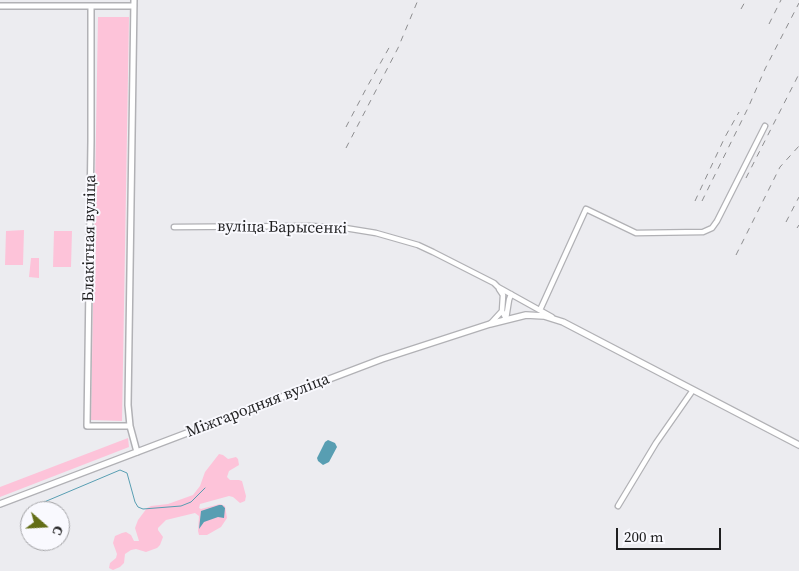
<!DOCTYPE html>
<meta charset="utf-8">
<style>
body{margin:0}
#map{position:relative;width:799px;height:571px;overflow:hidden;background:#ececf0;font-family:"Source Serif 4",serif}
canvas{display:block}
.north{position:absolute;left:20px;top:501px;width:50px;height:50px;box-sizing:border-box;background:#f9f9fe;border:1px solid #a2a2a5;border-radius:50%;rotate:109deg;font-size:14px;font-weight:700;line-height:20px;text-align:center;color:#1f1f20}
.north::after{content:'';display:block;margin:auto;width:18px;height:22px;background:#636e16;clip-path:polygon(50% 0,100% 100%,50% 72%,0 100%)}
.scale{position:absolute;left:616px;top:528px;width:105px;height:22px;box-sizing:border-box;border:2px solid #1f1f20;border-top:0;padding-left:6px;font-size:15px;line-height:18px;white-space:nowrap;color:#1f1f20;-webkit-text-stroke:4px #f9f9fe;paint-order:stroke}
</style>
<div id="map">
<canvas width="799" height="571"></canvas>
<div class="north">С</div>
<div class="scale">200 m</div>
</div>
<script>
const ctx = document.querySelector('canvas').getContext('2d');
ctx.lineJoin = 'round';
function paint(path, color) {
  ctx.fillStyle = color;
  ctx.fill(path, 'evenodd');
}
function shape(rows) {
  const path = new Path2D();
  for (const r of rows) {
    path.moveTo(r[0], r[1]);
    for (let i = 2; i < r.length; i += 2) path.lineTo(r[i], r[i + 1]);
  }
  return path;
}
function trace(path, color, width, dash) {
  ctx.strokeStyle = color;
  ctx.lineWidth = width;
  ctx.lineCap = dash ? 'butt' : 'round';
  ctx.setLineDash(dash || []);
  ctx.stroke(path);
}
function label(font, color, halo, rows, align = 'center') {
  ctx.font = font + ' "Source Serif 4",serif';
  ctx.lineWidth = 4;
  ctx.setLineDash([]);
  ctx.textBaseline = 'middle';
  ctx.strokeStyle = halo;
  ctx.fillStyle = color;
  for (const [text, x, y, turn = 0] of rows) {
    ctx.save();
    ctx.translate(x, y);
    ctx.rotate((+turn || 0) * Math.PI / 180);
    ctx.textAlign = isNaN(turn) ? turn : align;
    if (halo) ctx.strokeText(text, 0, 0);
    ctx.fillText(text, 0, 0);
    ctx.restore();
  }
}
const green = shape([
 [98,17,129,17,122,421,91,420],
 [24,230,23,265,5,265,6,231],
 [54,231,72,231,71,267,53,267],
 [31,258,39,258,39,278,29,277],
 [128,438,129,447,0,497,0,487],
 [219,454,223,455,228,459,236,457,238,459,239,465,229,471,227,477,230,480,239,480,242,481,246,496,245,501,240,503,233,497,229,496,200,504,199,508,201,509,220,504,225,506,227,518,221,527,207,535,199,535,198,531,199,516,195,513,166,520,158,528,158,530,163,537,160,545,157,548,146,552,136,549,131,550,125,554,124,563,120,567,113,570,109,568,110,563,116,558,117,554,113,543,115,536,122,533,126,532,131,535,134,541,139,541,135,528,138,520,147,508,151,506,168,504,193,495,200,486,205,472]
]);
const water = shape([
 [328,440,335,443,337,447,329,462,323,465,318,461,317,458,325,442],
 [219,505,222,505,225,508,224,518,218,517,204,522,199,529,201,511]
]);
const stream = shape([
 [30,508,120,470,127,473,135,502,138,507,143,509,181,506,191,502,205,488]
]);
const minor = shape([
 [174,227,311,226,345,228,376,233,418,245,433,252,494,283,498,287,552,317],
 [499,289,503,295,502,311,506,319],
 [540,310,586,209,636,233,703,232,712,228,717,221,765,126],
 [506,319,509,300,511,294],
 [491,323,502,311],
 [618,506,656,443,693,390]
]);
const tertiary = shape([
 [134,0,128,405,130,426,137,452],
 [0,6,134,6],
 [91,7,91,141,87,426,130,426]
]);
const secondary = shape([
 [0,504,382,359,490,324,526,315,544,316,563,322,799,445]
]);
const rail = shape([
 [741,9,746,0],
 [769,24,781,0],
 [346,127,367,87,390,46],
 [346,148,398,48,418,0],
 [746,178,799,74],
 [695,201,725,137,739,112],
 [702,201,748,108,765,69,799,3],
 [786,222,799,197],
 [797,228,799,225],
 [736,255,780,167,799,146]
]);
const streetNames = [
 ["вуліца Барысенкі",282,228,1],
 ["Блакітная вуліца",90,238,-89],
 ["Міжгародняя вуліца",258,406,-21]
];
paint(green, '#fdc3d9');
paint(water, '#589eb2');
trace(stream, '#589eb2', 1);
trace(minor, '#b1b1b5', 7);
trace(tertiary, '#b1b1b5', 8);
trace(secondary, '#b1b1b5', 8);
trace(minor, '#fff', 4.5);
trace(tertiary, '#fff', 5);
trace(secondary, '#fff', 5.5);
trace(rail, '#8d8d8f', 1, [6, 6]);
label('16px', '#1f1f20', '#f9f9fe', streetNames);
</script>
